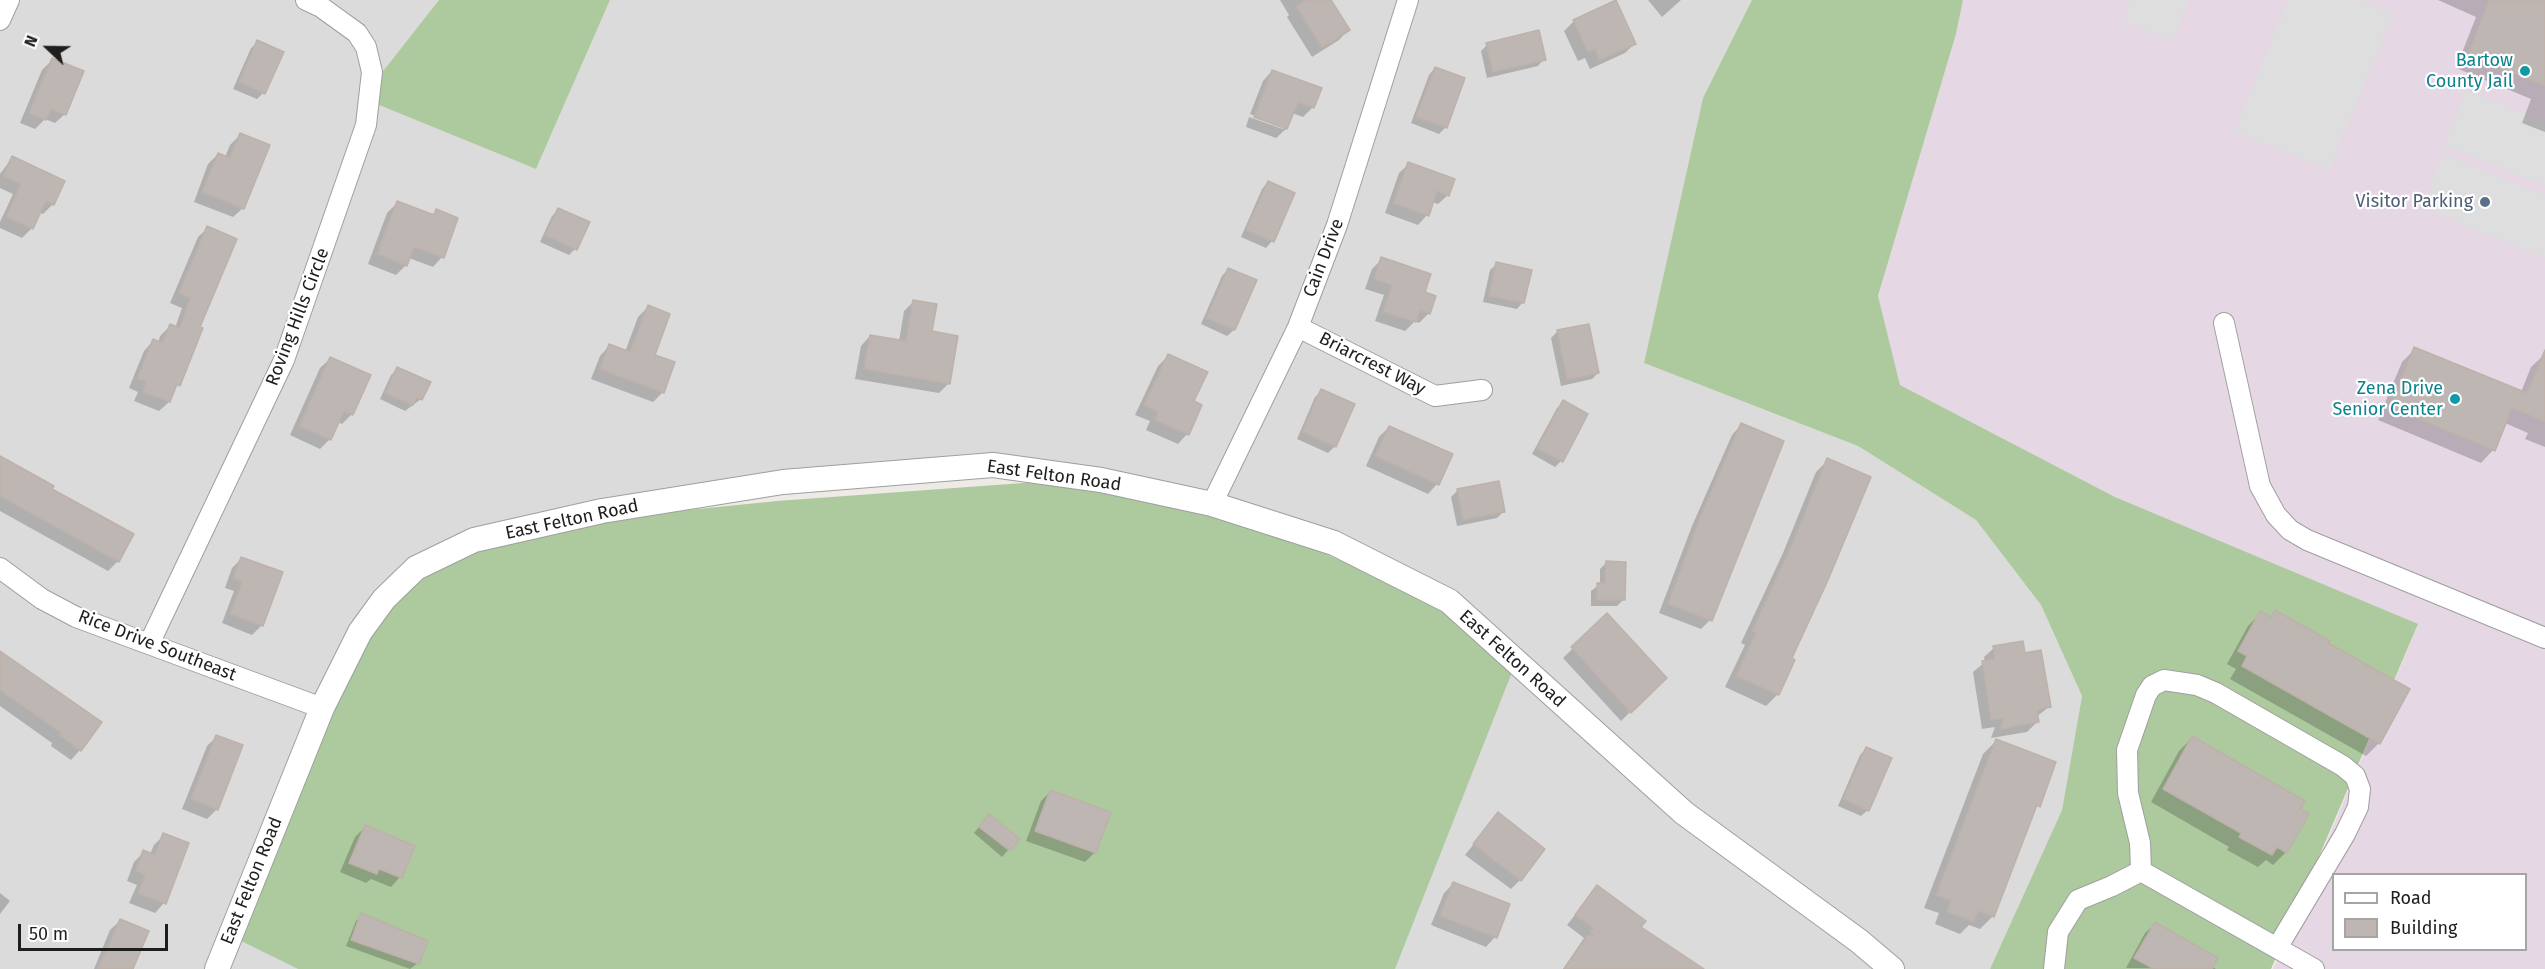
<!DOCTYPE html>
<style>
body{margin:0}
#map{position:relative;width:2545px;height:969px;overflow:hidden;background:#eeeae5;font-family:"Fira Sans",sans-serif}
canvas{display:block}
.legend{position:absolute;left:2332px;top:873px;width:195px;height:78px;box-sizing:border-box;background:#fff;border:2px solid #a5a5a5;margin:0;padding:8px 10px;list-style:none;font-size:18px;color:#1e1e1e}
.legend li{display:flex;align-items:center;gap:12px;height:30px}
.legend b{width:30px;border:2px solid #a5a5a5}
.north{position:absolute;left:18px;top:18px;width:60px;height:60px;-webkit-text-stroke:4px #fff;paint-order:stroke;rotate:292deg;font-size:16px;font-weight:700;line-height:24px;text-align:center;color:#1e1e1e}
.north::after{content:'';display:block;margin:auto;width:21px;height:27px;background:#1e1e1e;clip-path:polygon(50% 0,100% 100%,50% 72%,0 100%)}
.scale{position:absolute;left:18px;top:924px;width:150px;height:27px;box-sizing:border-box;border:3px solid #1e1e1e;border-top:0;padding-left:8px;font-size:18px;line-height:21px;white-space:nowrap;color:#1e1e1e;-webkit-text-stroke:4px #fff;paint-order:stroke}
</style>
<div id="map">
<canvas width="2545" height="969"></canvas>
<ul class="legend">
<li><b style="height:8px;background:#fff"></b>Road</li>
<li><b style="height:16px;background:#beb6b2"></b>Building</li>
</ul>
<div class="north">N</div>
<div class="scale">50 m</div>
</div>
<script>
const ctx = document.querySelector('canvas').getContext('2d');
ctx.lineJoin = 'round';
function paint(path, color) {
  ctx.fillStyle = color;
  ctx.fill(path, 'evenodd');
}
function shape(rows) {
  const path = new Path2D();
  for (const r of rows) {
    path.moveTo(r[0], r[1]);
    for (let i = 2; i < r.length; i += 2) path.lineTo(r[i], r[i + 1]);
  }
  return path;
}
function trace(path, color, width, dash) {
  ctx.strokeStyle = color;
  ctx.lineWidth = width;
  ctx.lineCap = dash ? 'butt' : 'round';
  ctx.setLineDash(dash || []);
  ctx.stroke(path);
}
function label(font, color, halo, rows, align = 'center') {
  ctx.font = font + ' "Fira Sans",sans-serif';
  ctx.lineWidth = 4.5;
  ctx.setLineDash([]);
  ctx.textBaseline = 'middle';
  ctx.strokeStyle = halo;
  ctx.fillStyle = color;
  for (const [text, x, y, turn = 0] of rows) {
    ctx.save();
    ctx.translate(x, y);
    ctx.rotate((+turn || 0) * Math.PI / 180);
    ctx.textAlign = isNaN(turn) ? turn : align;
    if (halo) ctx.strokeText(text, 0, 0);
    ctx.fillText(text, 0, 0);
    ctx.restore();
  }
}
const residential = shape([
 [0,0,439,0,363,98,536,169,610,0,1752,0,1703,98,1644,363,1858,446,1976,520,2041,605,2082,696,2062,810,1990,969,1390,969,1509,657,993,465,550,524,231,935,298,969,0,969]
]);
const industrial = shape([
 [1963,0,2545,0,2545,969,2273,969,2418,625,2115,497,1900,385,1878,297,1956,34],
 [2334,874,2526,874,2526,950,2334,950]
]);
const forest = shape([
 [439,0,610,0,536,169,362,98],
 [1752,0,1963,0,1956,34,1878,296,1900,385,2115,497,2418,624,2271,969,1990,969,2062,810,2082,696,2041,605,1976,520,1858,446,1644,363,1703,98],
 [1064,480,1212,504,1437,603,1516,662,1395,969,298,969,231,936,322,708,400,585,450,552,550,524,777,501]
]);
const parking = shape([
 [2131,0,2189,0,2173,41,2123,21],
 [2288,0,2359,0,2393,14,2329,170,2234,132],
 [2466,90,2545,122,2545,186,2445,146],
 [2443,154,2545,195,2545,258,2422,208]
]);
const shadow = shape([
 [1280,0,1329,0,1348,30,1339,40,1312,57,1287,17,1289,15],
 [1648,0,1681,0,1662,17],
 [2438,0,2545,0,2545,132,2522,123,2531,99,2456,68,2476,17],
 [1574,21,1634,44,1625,53,1590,69,1585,58,1578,61,1564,31],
 [258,42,263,93,257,99,233,89,251,48],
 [1487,45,1544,59,1538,66,1487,78,1481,51],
 [52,60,65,114,55,123,45,119,35,129,20,123,42,70],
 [1435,68,1464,79,1445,128,1439,134,1411,123,1429,75],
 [1272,71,1313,107,1303,117,1292,113,1286,129,1276,138,1246,127,1249,117,1283,129,1283,126,1250,114,1263,81],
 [240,135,243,208,233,217,194,202,208,164,218,154,225,157,230,145],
 [12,158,53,204,43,214,39,212,31,229,22,238,0,228,0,222,13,194,0,188,0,174],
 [1409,164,1448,195,1438,204,1432,202,1427,215,1418,225,1385,213,1399,173],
 [1268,182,1293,193,1272,241,1266,248,1241,237,1262,189],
 [397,203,431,216,436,211,442,257,433,267,409,258,406,265,396,275,368,264,387,213],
 [558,210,575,249,569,255,540,242,552,216],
 [208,228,198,327,178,385,173,390,169,402,159,411,134,401,138,392,129,388,144,351,153,341,158,343,160,336,170,326,175,328,182,308,170,303,198,237],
 [1382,259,1423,293,1429,313,1419,323,1415,321,1405,331,1375,321,1384,295,1365,289,1372,269],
 [1497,264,1523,302,1517,309,1483,302,1490,270],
 [1228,269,1255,281,1234,330,1227,336,1201,324,1222,276],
 [913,302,930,333,949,383,939,393,855,379,861,346,870,336,899,341,904,311],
 [648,307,653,355,663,392,653,402,591,379,600,356,609,346,625,352,638,317],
 [1557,332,1598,373,1592,379,1561,386,1551,338],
 [2415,349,2521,392,2531,367,2545,354,2545,447,2525,439,2528,433,2505,423,2493,450,2481,463,2378,420,2402,362],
 [1168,356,1192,402,1200,406,1187,434,1178,444,1146,430,1150,421,1135,415,1158,366],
 [330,359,352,414,342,424,338,422,330,439,320,449,290,435,320,368],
 [398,369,421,399,405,411,380,399,391,375],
 [1322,391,1353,405,1335,446,1328,453,1297,439,1315,397],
 [1563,402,1561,461,1555,467,1532,454,1557,408],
 [1741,425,1710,620,1701,629,1659,613,1692,526,1732,435],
 [1389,427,1437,484,1428,494,1366,466,1379,437],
 [0,457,50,490,118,561,108,571,0,511],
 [1828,460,1790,659,1793,661,1778,694,1766,706,1725,687,1745,645,1741,643,1783,553,1816,472],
 [1457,491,1503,512,1497,518,1457,526,1451,497],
 [242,558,262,625,252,635,222,623,234,591,225,588,232,568],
 [1606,563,1623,600,1617,606,1591,606,1591,591,1600,584,1600,569],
 [2275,612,2326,644,2379,743,2366,756,2230,679,2236,669,2227,664,2248,626,2261,613,2270,618],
 [1607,615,1665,678,1621,721,1563,658],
 [1994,648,2024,654,2049,707,2036,717,2037,722,2027,732,1991,738,1995,727,1982,729,1973,672,1985,662,1984,657],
 [0,653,80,750,71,760,51,746,52,743,0,706],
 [217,736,217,809,207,819,182,809,207,746],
 [2192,738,2298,810,2286,852,2273,865,2266,860,2258,867,2227,850,2229,847,2151,802,2179,751],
 [1996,741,2038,806,2033,811,1993,916,1980,929,1969,925,1960,934,1935,924,1939,913,1924,908,1983,754],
 [1866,749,1868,810,1861,816,1838,806,1860,755],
 [1050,792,1095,852,1085,862,1026,841,1041,801],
 [1498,814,1520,880,1511,889,1465,855],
 [983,822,1018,839,1002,857,974,833],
 [365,827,400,877,391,887,371,879,366,883,340,872,355,837],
 [164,835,164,903,155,913,129,903,137,885,127,881,134,862,144,852,150,854,154,845],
 [1453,884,1495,937,1486,947,1431,925,1444,893],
 [1597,887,1639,927,1702,969,1563,969,1584,938,1567,925],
 [0,893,10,901,0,914],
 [362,915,418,963,410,969,346,946,356,921],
 [120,921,132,969,94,969,110,930],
 [2155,924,2212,967,2216,969,2126,968,2145,933]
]);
const building = shape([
 [1306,0,1331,0,1350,30,1322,48,1296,6,1306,0],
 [1616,0,1636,44,1599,60,1595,49,1588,52,1573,20,1616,0],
 [2489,0,2545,0,2545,86,2468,55,2489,0],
 [1539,30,1546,60,1493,72,1486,43,1539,30],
 [257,40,284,52,265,94,239,82,257,40],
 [52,58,84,71,66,115,51,109,46,120,29,113,52,58],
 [1435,67,1465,78,1447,128,1416,117,1435,67],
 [1272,70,1322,88,1314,108,1298,102,1287,129,1254,117,1272,70],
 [240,133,270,145,244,209,202,192,218,153,230,158,240,133],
 [12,156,65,181,54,205,46,201,33,229,6,217,21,184,3,176,12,156],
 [1408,162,1455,179,1449,196,1437,191,1429,216,1393,203,1408,162],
 [1268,181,1295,193,1274,242,1246,230,1268,181],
 [397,201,434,215,436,209,458,218,444,258,414,247,407,266,377,254,397,201],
 [558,208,590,222,577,250,545,235,558,208],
 [207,226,237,239,200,327,203,328,180,386,177,384,170,402,143,392,146,382,137,379,153,339,162,343,170,324,180,328,190,298,179,293,207,226],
 [1381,257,1431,274,1425,292,1436,296,1430,314,1420,310,1416,322,1383,312,1392,285,1374,279,1381,257],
 [1496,262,1532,270,1524,303,1489,296,1496,262],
 [1228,268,1257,280,1235,330,1206,318,1228,268],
 [913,300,937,304,932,331,958,336,950,384,864,369,870,335,906,341,913,300],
 [648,305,670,314,655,355,675,362,664,393,600,369,609,344,630,352,648,305],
 [1589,324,1599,373,1567,380,1557,330,1589,324],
 [2414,347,2527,393,2545,350,2545,422,2512,408,2495,451,2390,407,2414,347],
 [1168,354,1208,372,1194,401,1202,405,1189,435,1155,420,1158,412,1144,405,1168,354],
 [330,357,371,375,353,415,344,411,331,440,299,426,330,357],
 [397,367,431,382,422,400,417,397,413,405,385,393,397,367],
 [1321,389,1355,404,1336,447,1302,432,1321,389],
 [1563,400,1588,414,1563,462,1537,448,1563,400],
 [1741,423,1784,441,1712,621,1668,604,1701,515,1741,423],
 [1389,426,1453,454,1439,485,1375,456,1389,426],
 [0,456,54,486,52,489,134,534,119,562,0,496,0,456],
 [1827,458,1871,477,1828,580,1792,658,1795,660,1779,695,1736,676,1756,633,1752,631,1794,540,1827,458],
 [1499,481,1505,512,1463,520,1457,489,1499,481],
 [241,557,283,572,263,626,230,614,242,582,233,578,241,557],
 [1606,561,1626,562,1625,600,1597,600,1597,583,1605,583,1606,561],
 [2275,610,2330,641,2328,643,2410,689,2380,744,2242,666,2247,656,2238,651,2260,611,2271,617,2275,610],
 [1607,613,1667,678,1631,713,1571,647,1607,613],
 [2023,641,2025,653,2041,650,2051,707,2037,710,2039,722,2000,729,2004,718,1991,720,1982,661,1995,659,1993,646,2023,641],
 [0,651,102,722,81,751,59,735,61,733,0,690,0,651],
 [216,735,243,745,218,810,191,799,216,735],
 [2192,736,2305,801,2300,809,2309,814,2287,853,2277,847,2272,855,2239,837,2241,833,2163,789,2192,736],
 [1996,739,2056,762,2040,807,2037,805,1994,917,1978,911,1974,922,1947,912,1951,900,1936,895,1996,739],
 [1866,747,1892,758,1869,811,1843,799,1866,747],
 [1050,790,1111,812,1096,853,1035,831,1050,790],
 [1498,812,1545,849,1521,881,1473,844,1498,812],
 [989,814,1020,839,1010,851,979,827,989,814],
 [365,825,415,846,402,878,379,869,377,874,349,863,365,825],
 [163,833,189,843,166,904,138,893,145,875,136,871,143,850,155,855,163,833],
 [1453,882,1510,904,1497,938,1440,916,1453,882],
 [1597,885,1646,921,1641,927,1704,969,1564,969,1588,935,1595,936,1590,932,1593,928,1575,915,1597,885],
 [361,913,428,941,419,964,351,940,361,913],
 [120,919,149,931,133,969,98,969,120,919],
 [2155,922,2218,958,2212,969,2154,969,2134,958,2155,922]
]);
const minor = shape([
 [0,20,9,0],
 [2224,323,2260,486,2276,515,2290,530,2307,540,2545,638],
 [1298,327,1435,396,1482,390],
 [1212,504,1298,327,1337,225,1408,0],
 [0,568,42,599,76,617,322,708],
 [149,644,284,360,366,125,372,72,366,47,357,33,321,7,306,0],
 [2141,871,2314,969],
 [2054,969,2058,932,2078,900,2112,886,2141,871,2140,843,2128,793,2127,750,2146,695,2152,686,2164,680,2197,685,2216,693,2343,766,2355,776,2360,789,2358,807,2345,834,2277,948]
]);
const tertiary = shape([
 [217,969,322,708,360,632,384,599,416,568,474,540,602,511,783,482,993,465,1101,480,1212,504,1334,543,1449,601,1684,813,1859,941,1892,969]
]);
const markers = [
 [2525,71,6,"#0f9aa8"],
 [2485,202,6,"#5c6f8a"],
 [2455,399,6,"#0f9aa8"]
];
const cultureNames = [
 ["Bartow",2513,61],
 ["County Jail",2513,82],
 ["Zena Drive",2443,389],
 ["Senior Center",2443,410]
];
const serviceNames = [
 ["Visitor Parking",2473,202]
];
const streetNames = [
 ["Cain Drive",1324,258,-69],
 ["Roving Hills Circle",298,317,-69],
 ["Briarcrest Way",1372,364,27],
 ["East Felton Road",1054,476,8],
 ["East Felton Road",572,520,-12],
 ["Rice Drive Southeast",157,646,21],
 ["East Felton Road",1512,659,42],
 ["East Felton Road",252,881,-68]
];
paint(residential, '#dcdbdb');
paint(industrial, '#e6d7e4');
paint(forest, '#adc99e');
paint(parking, '#dedede');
paint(shadow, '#0003');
paint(building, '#beb6b2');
trace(building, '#beb1a9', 1.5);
trace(minor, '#9f9f9f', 22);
trace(tertiary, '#9f9f9f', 26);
trace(minor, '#fff', 20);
trace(tertiary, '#fff', 24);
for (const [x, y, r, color] of markers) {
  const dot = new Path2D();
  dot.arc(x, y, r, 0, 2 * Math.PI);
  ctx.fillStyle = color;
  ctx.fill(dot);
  trace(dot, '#fff', 2);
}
label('18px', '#0d838f', '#fff', cultureNames, 'right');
label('18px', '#4e5e75', '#fff', serviceNames, 'right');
label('18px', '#1e1e1e', '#fff', streetNames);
</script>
